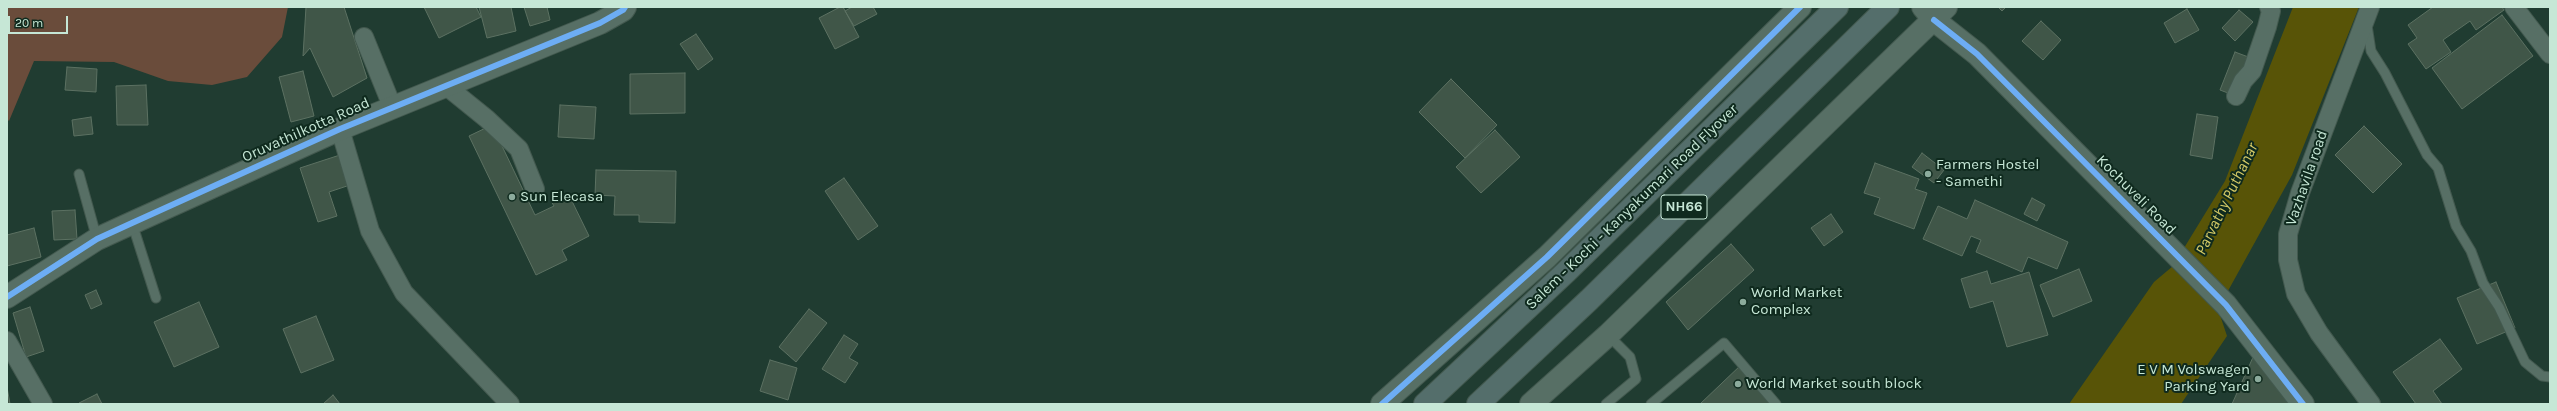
<!DOCTYPE html>
<style>
body{margin:0}
#map{position:relative;width:2557px;height:411px;overflow:hidden;background:#203c31;font-family:Karla,sans-serif}
canvas{display:block}
.frame{position:absolute;inset:0;border:8px solid #c6e7d6;pointer-events:none}
.scale{position:absolute;left:8px;top:16px;width:60px;height:18px;box-sizing:border-box;border:2px solid #c6e7d6;border-top:0;padding-left:5px;font-size:12px;line-height:14px;white-space:nowrap;color:#c6e7d6;-webkit-text-stroke:3px #0f2a1e;paint-order:stroke}
</style>
<div id="map">
<canvas width="2557" height="411"></canvas>
<div class="frame"></div>
<div class="scale">20 m</div>
</div>
<script>
const ctx = document.querySelector('canvas').getContext('2d');
ctx.lineJoin = 'round';
function paint(path, color) {
  ctx.fillStyle = color;
  ctx.fill(path, 'evenodd');
}
function shape(rows) {
  const path = new Path2D();
  for (const r of rows) {
    path.moveTo(r[0], r[1]);
    for (let i = 2; i < r.length; i += 2) path.lineTo(r[i], r[i + 1]);
  }
  return path;
}
function trace(path, color, width, dash) {
  ctx.strokeStyle = color;
  ctx.lineWidth = width;
  ctx.lineCap = dash ? 'butt' : 'round';
  ctx.setLineDash(dash || []);
  ctx.stroke(path);
}
function label(font, color, halo, rows, align = 'center') {
  ctx.font = font + ' Karla,sans-serif';
  ctx.lineWidth = 4;
  ctx.setLineDash([]);
  ctx.textBaseline = 'middle';
  ctx.strokeStyle = halo;
  ctx.fillStyle = color;
  for (const [text, x, y, turn = 0] of rows) {
    ctx.save();
    ctx.translate(x, y);
    ctx.rotate((+turn || 0) * Math.PI / 180);
    ctx.textAlign = isNaN(turn) ? turn : align;
    if (halo) ctx.strokeText(text, 0, 0);
    ctx.fillText(text, 0, 0);
    ctx.restore();
  }
}
const green = shape([
 [7,7,288,7,282,37,247,77,212,85,168,81,114,62,34,61,9,121,7,119]
]);
const water = shape([
 [2293,7,2359,7,2292,175,2218,309,2227,336,2181,404,2069,404,2154,282,2173,266,2225,181]
]);
const building = shape([
 [306,7,344,7,367,78,333,97,310,48,303,56,306,7],
 [424,7,476,7,481,17,439,38,424,7],
 [479,7,511,7,516,31,487,38,479,7],
 [524,7,547,7,550,20,530,26,524,7],
 [840,7,843,7,859,37,835,49,819,18,840,7],
 [852,7,873,7,877,14,854,26,845,11,852,7],
 [1998,7,2006,7,2002,11,1998,7],
 [2433,7,2502,7,2504,10,2476,30,2470,21,2443,40,2451,52,2426,69,2408,44,2417,38,2408,25,2433,7],
 [2187,9,2199,30,2175,43,2164,23,2187,9],
 [2239,10,2253,22,2235,41,2222,28,2239,10],
 [2502,15,2533,56,2462,109,2432,68,2502,15],
 [2041,21,2061,40,2043,60,2022,41,2041,21],
 [696,34,713,59,698,70,680,44,696,34],
 [2235,52,2251,58,2236,96,2220,90,2235,52],
 [67,67,97,69,96,92,65,90,67,67],
 [303,71,314,116,291,122,279,77,303,71],
 [685,73,685,113,630,114,630,74,685,73],
 [1451,79,1497,125,1465,158,1419,112,1451,79],
 [146,85,148,125,117,125,116,86,146,85],
 [560,105,596,107,594,139,558,137,560,105],
 [2197,114,2218,117,2212,159,2190,155,2197,114],
 [91,117,93,134,74,136,72,120,91,117],
 [492,125,535,215,554,206,551,201,568,193,589,236,562,250,567,260,536,275,469,136,492,125],
 [2364,126,2402,164,2373,193,2335,155,2364,126],
 [1495,130,1520,157,1481,193,1456,167,1495,130],
 [1922,153,1944,170,1934,183,1912,167,1922,153],
 [343,154,353,184,329,192,337,216,318,222,300,168,343,154],
 [1875,163,1919,179,1915,189,1927,193,1914,229,1874,214,1880,198,1864,193,1875,163],
 [596,170,676,171,675,223,639,222,639,215,614,215,615,196,595,195,596,170],
 [844,178,878,226,858,240,825,191,844,178],
 [2032,198,2045,205,2037,221,2024,214,2032,198],
 [1975,200,2068,242,2057,269,2028,257,2022,272,1976,252,1981,240,1971,236,1962,256,1923,239,1938,206,1967,219,1975,200],
 [75,210,77,239,54,240,52,211,75,210],
 [1831,214,1843,232,1824,246,1811,228,1831,214],
 [34,228,41,257,7,266,7,235,34,228],
 [1731,244,1754,270,1688,330,1666,302,1731,244],
 [2079,269,2092,301,2053,317,2040,285,2079,269],
 [1987,271,1991,284,2029,272,2048,335,2007,347,1993,301,1970,308,1961,279,1987,271],
 [2496,282,2515,328,2477,344,2457,298,2496,282],
 [96,290,102,304,91,309,85,295,96,290],
 [199,302,219,347,174,367,154,322,199,302],
 [30,307,44,351,26,357,13,313,30,307],
 [809,309,827,323,796,362,779,347,809,309],
 [316,316,334,360,301,373,283,329,316,316],
 [844,335,858,344,849,358,858,363,845,383,822,369,844,335],
 [2440,339,2462,369,2433,391,2442,404,2416,404,2393,372,2440,339],
 [2254,355,2292,404,2232,404,2254,355],
 [770,360,797,368,788,400,760,391,770,360],
 [1742,364,1770,404,1700,404,1742,364],
 [7,387,10,404,7,404,7,387],
 [97,394,102,404,79,404,79,403,97,394],
 [333,395,340,404,323,404,333,395]
]);
const lane = shape([
 [2367,25,2371,51,2385,73,2427,155,2438,168,2456,226,2471,251,2483,283,2499,307,2525,362,2542,376,2550,377],
 [79,174,97,239],
 [132,223,156,298],
 [1606,404,1636,379,1630,357,1608,335],
 [1651,404,1724,343,1776,404]
]);
const street = shape([
 [2370,7,2300,193,2288,234,2288,260,2296,294,2319,333,2371,404],
 [2514,7,2550,54],
 [364,37,392,106],
 [445,85,487,119,519,149,535,189],
 [2236,96,2243,81,2252,71,2267,27,2271,11,2269,7],
 [340,129,370,231,404,293,510,404],
 [7,341,43,404]
]);
const secondary = shape([
 [1923,7,1934,20,1977,54,2226,305,2303,404],
 [7,297,97,239,132,223,340,129,600,23,623,10,625,7],
 [1382,404,1547,257,1800,7],
 [1531,404,1608,335,1946,7]
]);
const highway = shape([
 [1425,404,1566,272,1837,7],
 [1478,404,1589,300,1888,7]
]);
const cycleway = shape([
 [1934,20,1977,54,2226,305,2303,404],
 [7,297,97,239,132,223,340,129,600,23,623,10,625,7],
 [1382,404,1547,257,1800,7]
]);
const markers = [
 [1928,174,4,"#8cab9c"],
 [512,197,4,"#8cab9c"],
 [1743,302,4,"#8cab9c"],
 [2258,379,4,"#8cab9c"],
 [1738,384,4,"#8cab9c"]
];
const shields = [
 [1684,207,46]
];
const shieldNames = [
 ["NH66",1684,207]
];
const streetNames = [
 ["Oruvathilkotta Road",306,130,-24],
 ["Vazhavila road",2307,178,-71],
 ["Kochuveli Road",2136,195,45],
 ["Salem - Kochi - Kanyakumari Road Flyover",1632,207,-44]
];
const poiNames = [
 ["Farmers Hostel",1936,165],
 ["- Samethi",1936,182],
 ["Sun Elecasa",520,197],
 ["World Market",1751,293],
 ["Complex",1751,310],
 ["E V M Volswagen",2250,370,"right"],
 ["Parking Yard",2250,387,"right"],
 ["World Market south block",1746,384]
];
const waterNames = [
 ["Parvathy Puthanar",2227,199,-64]
];
paint(green, '#6a4c3b');
paint(water, '#585407');
paint(building, '#405648');
trace(building, '#5c7162', 1);
trace(lane, '#43594f', 11);
trace(street, '#43594f', 20);
trace(secondary, '#43594f', 24);
trace(highway, '#43594f', 24);
trace(lane, '#576f65', 9);
trace(street, '#576f65', 18);
trace(secondary, '#576f65', 22);
trace(highway, '#546e6b', 22);
trace(cycleway, '#6dadf4', 6);
for (const [x, y, r, color] of markers) {
  const dot = new Path2D();
  dot.arc(x, y, r, 0, 2 * Math.PI);
  ctx.fillStyle = color;
  ctx.fill(dot);
  trace(dot, '#0f2a1e', 1.5);
}
for (const [x, y, w] of shields) {
  const box = new Path2D();
  box.roundRect(x - w / 2, y - 12, w, 24, 3);
  ctx.fillStyle = '#0f2a1e';
  ctx.fill(box);
  trace(box, '#c6e7d6', 1);
}
label('bold 14px', '#c6e7d6', null, shieldNames);
label('15px', '#c6e7d6', '#0f2a1e', streetNames);
label('15px', '#c6e7d6', '#0f2a1e', poiNames, 'left');
label('italic 16px', '#d6cb67', '#0f2a1e', waterNames);
</script>
